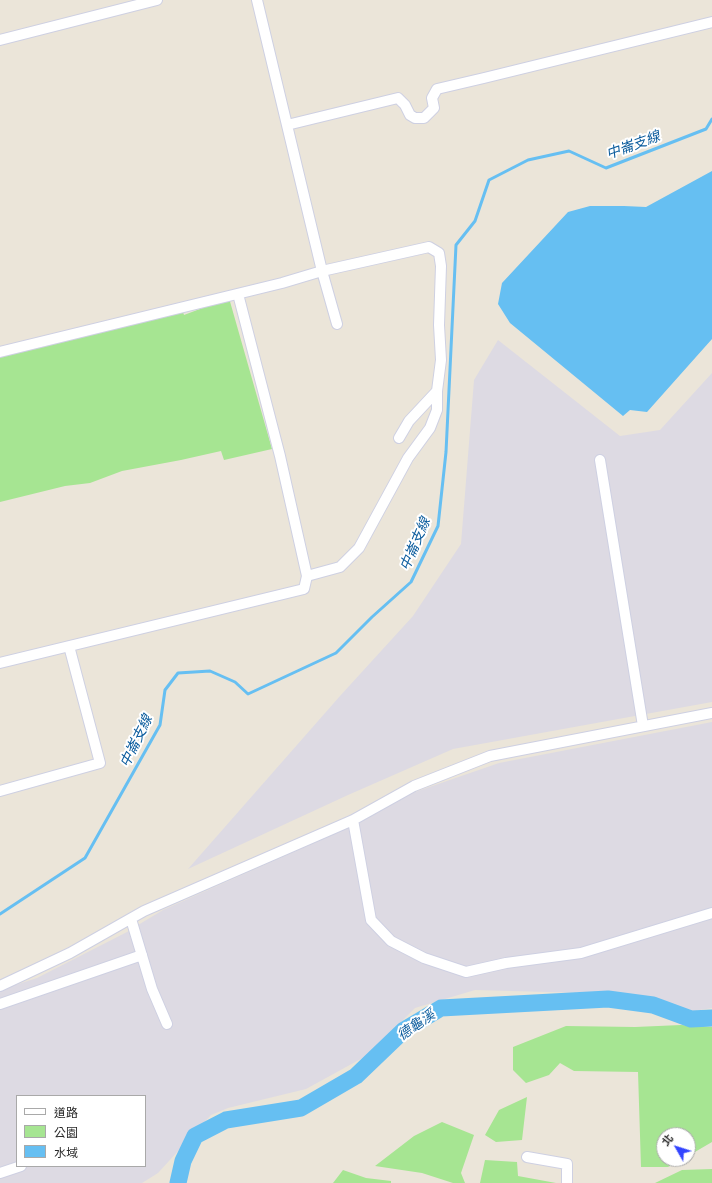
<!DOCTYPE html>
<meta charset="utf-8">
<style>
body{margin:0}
#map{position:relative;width:712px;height:1183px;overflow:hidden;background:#ebe5d9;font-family:"Exo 2","Noto Sans TC",sans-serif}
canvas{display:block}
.legend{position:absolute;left:16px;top:1095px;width:130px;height:72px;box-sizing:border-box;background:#fff;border:1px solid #a9a9a9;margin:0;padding:5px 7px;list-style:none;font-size:12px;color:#282828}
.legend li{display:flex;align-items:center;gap:8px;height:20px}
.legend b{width:20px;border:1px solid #a9a9a9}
.north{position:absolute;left:656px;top:1127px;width:40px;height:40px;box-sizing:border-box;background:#fff;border:1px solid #a9a9a9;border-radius:50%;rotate:309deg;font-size:11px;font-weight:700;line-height:16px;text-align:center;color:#282828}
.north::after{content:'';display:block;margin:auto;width:14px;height:18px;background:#3244ff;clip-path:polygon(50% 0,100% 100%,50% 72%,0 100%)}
</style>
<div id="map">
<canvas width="712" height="1183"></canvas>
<ul class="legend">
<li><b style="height:5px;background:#fff"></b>道路</li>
<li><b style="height:11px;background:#a6e592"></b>公園</li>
<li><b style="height:11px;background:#66bff2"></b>水域</li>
</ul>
<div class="north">北</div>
</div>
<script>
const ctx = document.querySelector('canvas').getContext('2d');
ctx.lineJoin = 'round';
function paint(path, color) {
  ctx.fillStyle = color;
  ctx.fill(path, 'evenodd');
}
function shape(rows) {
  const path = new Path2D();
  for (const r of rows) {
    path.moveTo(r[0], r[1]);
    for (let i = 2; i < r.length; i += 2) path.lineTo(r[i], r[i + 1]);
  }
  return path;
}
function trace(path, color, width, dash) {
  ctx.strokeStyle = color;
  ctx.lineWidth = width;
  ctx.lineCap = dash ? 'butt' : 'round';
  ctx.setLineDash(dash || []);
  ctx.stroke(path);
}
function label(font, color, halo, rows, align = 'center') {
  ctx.font = font + ' "Exo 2","Noto Sans TC",sans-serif';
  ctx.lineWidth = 4;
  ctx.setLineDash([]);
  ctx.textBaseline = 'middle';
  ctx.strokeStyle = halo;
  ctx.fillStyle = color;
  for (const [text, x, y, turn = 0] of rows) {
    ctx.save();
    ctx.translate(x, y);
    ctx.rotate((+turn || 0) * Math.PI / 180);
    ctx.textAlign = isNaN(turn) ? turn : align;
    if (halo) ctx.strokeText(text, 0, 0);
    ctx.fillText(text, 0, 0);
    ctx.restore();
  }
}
const industrial = shape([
 [498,340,620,436,660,430,712,373,712,702,453,749,348,795,188,869,340,696,413,616,461,544,474,380],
 [712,722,712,1008,694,1011,621,994,475,990,415,1008,368,1055,306,1089,228,1108,211,1115,158,1173,142,1183,0,1183,0,990,37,978,129,931,151,986,138,925,163,910,330,836,415,792,499,763],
 [17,1096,145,1096,145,1166,17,1166]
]);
const green = shape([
 [229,298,272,449,224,460,221,451,181,460,122,471,90,483,65,486,0,502,0,350,181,306,184,315],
 [681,1025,712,1027,712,1142,688,1156,688,1135,664,1135,664,1159,682,1159,668,1167,641,1167,638,1072,574,1071,560,1063,549,1075,526,1083,513,1070,513,1047,566,1026,635,1027],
 [527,1097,522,1140,496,1142,485,1135,499,1110],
 [442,1122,474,1135,461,1173,465,1183,453,1183,422,1173,375,1166,414,1136],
 [485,1160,517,1162,518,1176,556,1183,480,1183],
 [712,1169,712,1183,655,1183,682,1170],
 [343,1170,366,1178,391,1181,391,1183,333,1183]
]);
const water = shape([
 [712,171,712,339,647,412,630,410,623,416,510,323,498,304,502,283,568,212,590,206,624,206,646,207]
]);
const stream = shape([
 [0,914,85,858,160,725,165,690,178,673,210,671,235,682,248,694,336,653,372,617,411,582,438,526,446,452,456,245,475,221,489,180,528,160,569,151,606,168,706,129,712,119]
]);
const river = shape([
 [178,1183,183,1161,195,1136,226,1120,301,1108,356,1076,404,1030,441,1008,608,999,653,1005,691,1019,712,1018]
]);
const minor = shape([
 [257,0,322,271,337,324],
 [0,40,157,0],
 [287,125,398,98,405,105,410,115,415,118,424,118,434,108,432,98,437,89,484,78,712,22],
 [0,352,282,283,322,271,429,247,439,253,441,266,439,325,441,360,437,391,409,421,399,438],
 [600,460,643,726],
 [307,576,340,567,359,548,408,458,430,428,437,410,437,391],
 [0,663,304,589,307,576,280,456,238,294],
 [0,791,100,763,69,646],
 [353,820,371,920,391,941,424,958,466,972,506,963,581,953,712,913],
 [131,919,152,989,167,1024],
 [0,986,70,953,144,911,353,820,414,786,490,756,712,713],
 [0,1004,142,955],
 [527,1157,567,1164,567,1183],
 [0,1173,21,1166]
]);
const waterNames = [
 ["中崙支線",633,145,-20],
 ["中崙支線",415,544,-67],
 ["中崙支線",136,741,-64],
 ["德龜溪",416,1025,-35]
];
paint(industrial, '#dddae3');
paint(green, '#a6e592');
paint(water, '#66bff2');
trace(stream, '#66bff2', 3);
trace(river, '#66bff2', 17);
trace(minor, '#ced0e2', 12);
trace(minor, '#fff', 10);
label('italic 14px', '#085a9c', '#fff', waterNames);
</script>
